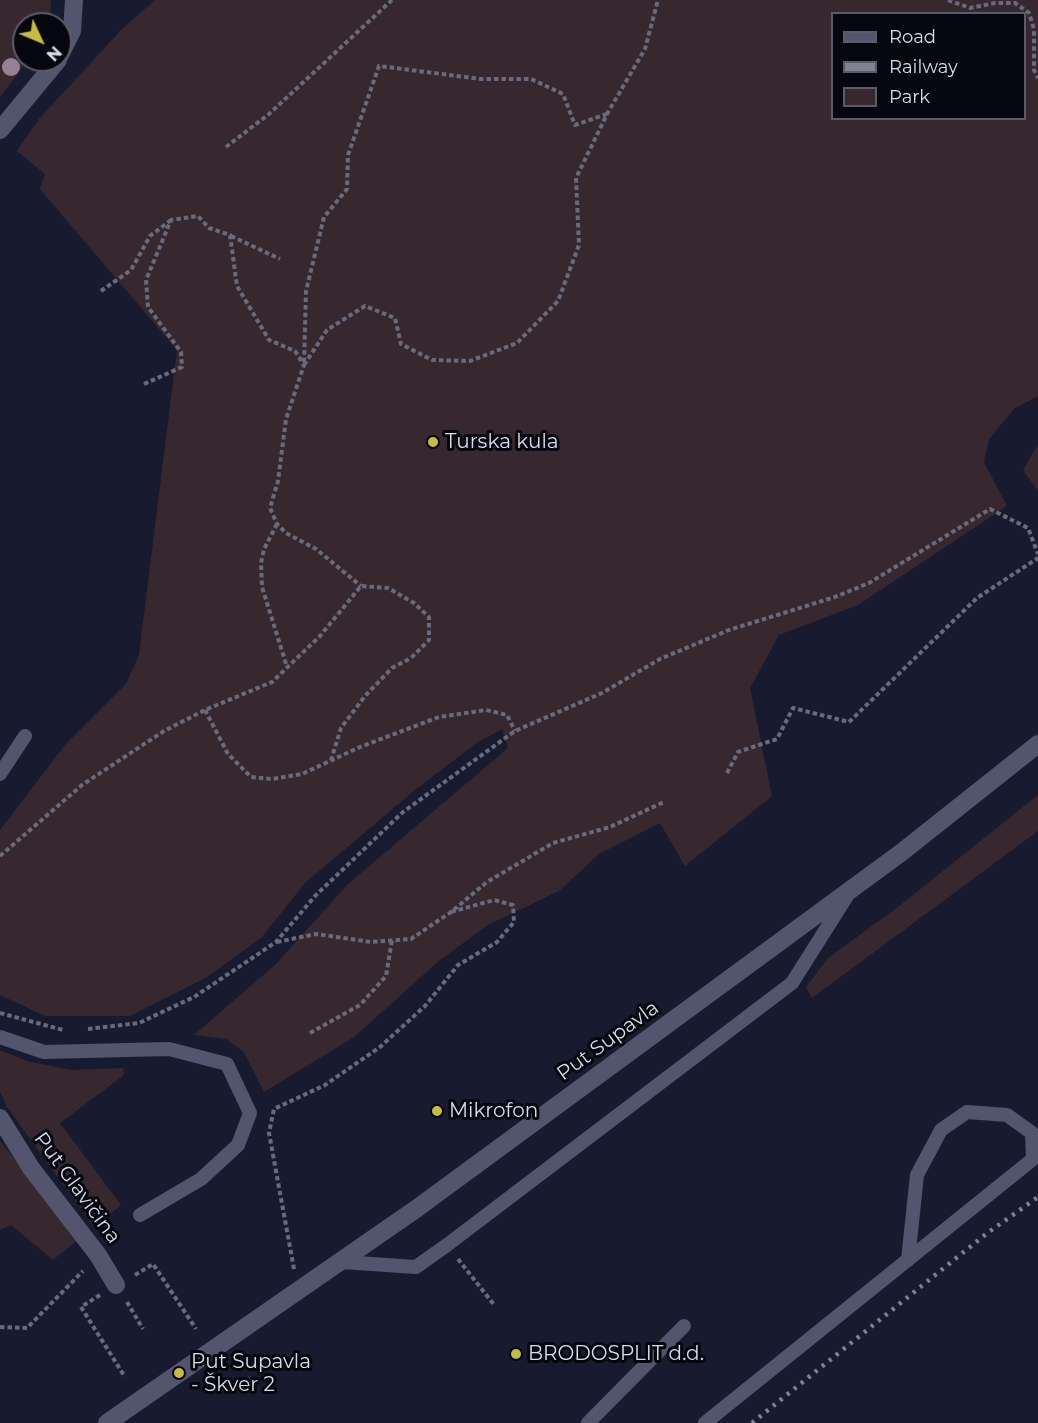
<!DOCTYPE html>
<meta charset="utf-8">
<style>
body{margin:0}
#map{position:relative;width:1038px;height:1423px;overflow:hidden;background:#181b2f;font-family:Montserrat,sans-serif}
canvas{display:block}
.legend{position:absolute;left:831px;top:12px;width:195px;height:108px;box-sizing:border-box;background:#06060f;border:2px solid #5a5b67;margin:0;padding:8px 10px;list-style:none;font-size:18px;color:#d9dbea}
.legend li{display:flex;align-items:center;gap:12px;height:30px}
.legend b{width:30px;border:2px solid #5a5b67}
.north{position:absolute;left:12px;top:12px;width:60px;height:60px;box-sizing:border-box;background:#06060f;border:2px solid #5a5b67;border-radius:50%;rotate:134deg;font-size:16px;font-weight:700;line-height:24px;text-align:center;color:#d9dbea}
.north::after{content:'';display:block;margin:auto;width:21px;height:27px;background:#c4bd3e;clip-path:polygon(50% 0,100% 100%,50% 72%,0 100%)}
</style>
<div id="map">
<canvas width="1038" height="1423"></canvas>
<ul class="legend">
<li><b style="height:8px;background:#52556d"></b>Road</li>
<li><b style="height:8px;background:#808294"></b>Railway</li>
<li><b style="height:16px;background:#37272f"></b>Park</li>
</ul>
<div class="north">N</div>
</div>
<script>
const ctx = document.querySelector('canvas').getContext('2d');
ctx.lineJoin = 'round';
function paint(path, color) {
  ctx.fillStyle = color;
  ctx.fill(path, 'evenodd');
}
function shape(rows) {
  const path = new Path2D();
  for (const r of rows) {
    path.moveTo(r[0], r[1]);
    for (let i = 2; i < r.length; i += 2) path.lineTo(r[i], r[i + 1]);
  }
  return path;
}
function trace(path, color, width, dash) {
  ctx.strokeStyle = color;
  ctx.lineWidth = width;
  ctx.lineCap = dash ? 'butt' : 'round';
  ctx.setLineDash(dash || []);
  ctx.stroke(path);
}
function label(font, color, halo, rows, align = 'center') {
  ctx.font = font + ' Montserrat,sans-serif';
  ctx.lineWidth = 6;
  ctx.setLineDash([]);
  ctx.textBaseline = 'middle';
  ctx.strokeStyle = halo;
  ctx.fillStyle = color;
  for (const [text, x, y, turn = 0] of rows) {
    ctx.save();
    ctx.translate(x, y);
    ctx.rotate((+turn || 0) * Math.PI / 180);
    ctx.textAlign = isNaN(turn) ? turn : align;
    if (halo) ctx.strokeText(text, 0, 0);
    ctx.fillText(text, 0, 0);
    ctx.restore();
  }
}
const green = shape([
 [0,0,51,0,50,24,24,24,24,60,28,60,0,97],
 [155,0,1038,0,1038,396,1014,409,989,439,984,462,1007,506,858,605,779,635,750,688,772,796,685,866,660,823,599,854,559,891,488,925,440,960,354,1037,264,1092,244,1052,226,1039,194,1035,276,964,348,884,508,748,502,729,478,742,415,790,305,883,261,938,207,977,130,1016,45,1016,0,995,0,830,65,745,126,684,139,655,177,350,40,189,45,174,17,151,39,119,122,29],
 [832,14,1024,14,1024,118,832,118],
 [1038,444,1038,491,1023,470],
 [1038,795,1038,831,812,998,806,987,828,958,898,907],
 [0,1050,27,1061,70,1070,123,1068,124,1075,60,1123,121,1205,94,1227,7,1107,0,1092],
 [0,1141,80,1238,53,1260,11,1225,0,1230]
]);
const path = shape([
 [948,0,970,8,995,3,1015,3,1029,13,1034,29,1034,70,1038,78],
 [607,114,575,125,563,94,531,79,481,79,379,66,348,155,347,189,324,217,306,291,304,365,327,330,365,306,395,318,401,344,432,360,470,361,517,343,558,301,579,245,576,178,607,114,645,49,658,0],
 [226,147,269,114,392,0],
 [231,236,280,259],
 [101,291,131,270,150,236,171,220],
 [144,384,182,367,181,352,148,307,146,280,171,220,198,216,209,228,230,235,237,286,269,340,295,351,304,365,286,419,278,481,270,508,277,524,286,533,316,549,361,586],
 [277,524,264,549,261,563,262,587,287,667],
 [205,710,228,754,251,777,272,779,302,774,360,747,439,717,486,710,507,715,515,731],
 [727,773,738,752,777,739,793,708,849,722,977,598,1038,558],
 [0,856,82,785,164,731,205,710,272,682,320,636,361,586,388,588,414,603,429,617,429,640,411,658,392,668,365,696,341,728,331,760],
 [277,942,316,934,371,942,411,939,451,912,487,882,553,843,610,827,664,802],
 [0,1013,63,1030],
 [88,1029,139,1023,194,997,276,942,315,896,403,812,515,731,602,693,660,659,729,630,835,597,869,583,990,509,1028,528,1038,554],
 [310,1033,360,1005,386,976,392,940],
 [458,1259,495,1306],
 [294,1269,269,1133,274,1109,325,1085,380,1047,425,1006,458,965,497,942,514,922,513,905,494,900,451,912],
 [135,1275,153,1264,196,1329],
 [100,1295,81,1307,125,1377],
 [127,1302,143,1329],
 [0,1327,27,1328,83,1271]
]);
const lane = shape([
 [0,774,25,736],
 [0,1037,44,1052,169,1049,227,1064,250,1113,238,1145,201,1179,140,1215],
 [908,1260,917,1175,941,1130,967,1112,1007,1115,1032,1133,1033,1159],
 [342,1262,416,1267,447,1245,792,983,847,896],
 [588,1423,684,1326],
 [705,1423,1038,1155]
]);
const street = shape([
 [60,55,72,31,74,0],
 [0,130,58,60],
 [0,1118,31,1168,98,1255,116,1285],
 [107,1423,416,1209,902,852,1038,744]
]);
const rail = shape([
 [752,1423,986,1234,1038,1197]
]);
const trees = [
 [11,67]
];
const markers = [
 [433,442,6,"#c4bd3e"],
 [437,1111,6,"#c4bd3e"],
 [516,1354,6,"#c4bd3e"],
 [179,1373,6,"#c4bd3e"]
];
const poiNames = [
 ["Turska kula",445,442],
 ["Mikrofon",449,1111],
 ["BRODOSPLIT d.d.",528,1354],
 ["Put Supavla",191,1362],
 ["- Škver 2",191,1385]
];
const streetNames = [
 ["Put Supavla",608,1041,-36],
 ["Put Glavičina",77,1188,54]
];
paint(green, '#37272f');
trace(path, '#696b7d', 4, [4.5, 3]);
trace(lane, '#52556d', 14);
trace(street, '#52556d', 18);
trace(rail, '#808294', 4.5, [3, 6]);
ctx.fillStyle = '#968094';
for (const [x, y] of trees) {
  ctx.beginPath();
  ctx.arc(x, y, 9, 0, 2 * Math.PI);
  ctx.fill();
}
for (const [x, y, r, color] of markers) {
  const dot = new Path2D();
  dot.arc(x, y, r, 0, 2 * Math.PI);
  ctx.fillStyle = color;
  ctx.fill(dot);
  trace(dot, '#06060f', 2);
}
label('20px', '#d9dbea', '#06060f', poiNames, 'left');
label('20px', '#d9dbea', '#06060f', streetNames);
</script>
